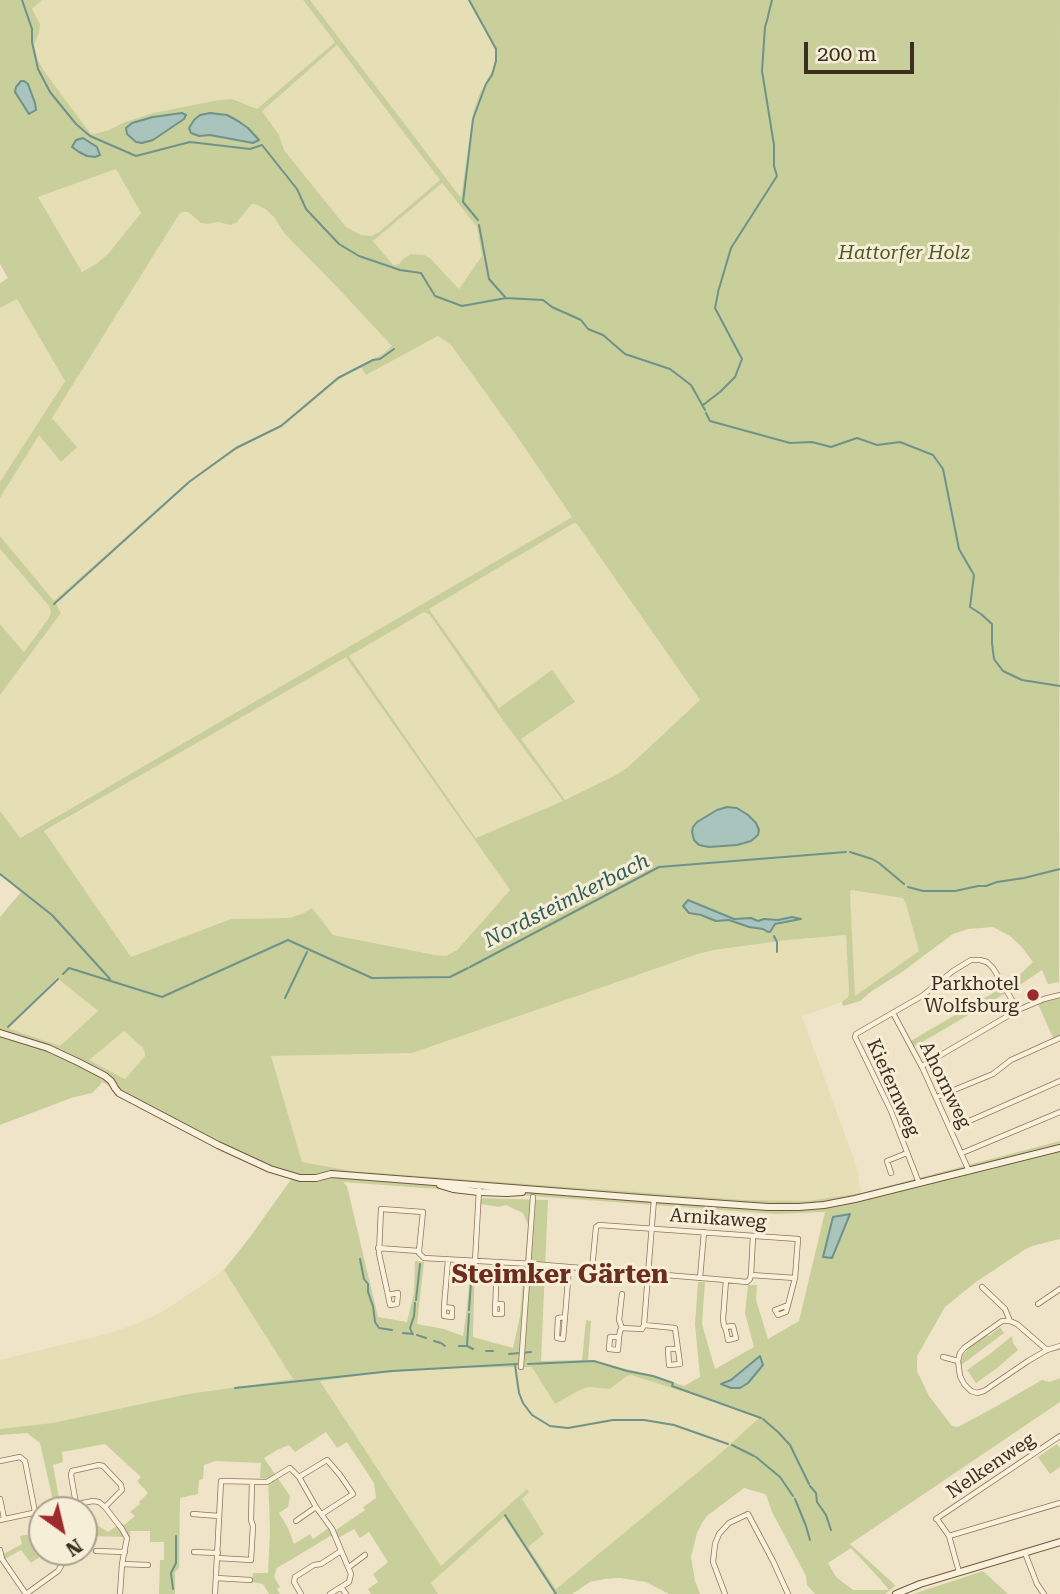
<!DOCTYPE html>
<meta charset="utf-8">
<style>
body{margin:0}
#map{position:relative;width:1060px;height:1594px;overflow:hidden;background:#f0e4c8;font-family:"Roboto Serif",serif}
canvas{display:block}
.north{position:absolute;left:28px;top:1496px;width:70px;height:70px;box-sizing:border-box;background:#f7eed8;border:2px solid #ada18e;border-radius:50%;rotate:146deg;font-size:19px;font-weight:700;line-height:28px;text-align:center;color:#3d2e20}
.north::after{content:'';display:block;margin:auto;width:24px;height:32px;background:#9e2a2b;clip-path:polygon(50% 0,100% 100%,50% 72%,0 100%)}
.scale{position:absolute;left:804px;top:42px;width:110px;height:32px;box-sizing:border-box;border:4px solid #3d2e20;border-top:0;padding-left:9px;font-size:21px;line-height:24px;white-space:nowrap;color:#3d2e20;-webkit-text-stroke:5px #f7eed8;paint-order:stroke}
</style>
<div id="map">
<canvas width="1060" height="1594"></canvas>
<div class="north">N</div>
<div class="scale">200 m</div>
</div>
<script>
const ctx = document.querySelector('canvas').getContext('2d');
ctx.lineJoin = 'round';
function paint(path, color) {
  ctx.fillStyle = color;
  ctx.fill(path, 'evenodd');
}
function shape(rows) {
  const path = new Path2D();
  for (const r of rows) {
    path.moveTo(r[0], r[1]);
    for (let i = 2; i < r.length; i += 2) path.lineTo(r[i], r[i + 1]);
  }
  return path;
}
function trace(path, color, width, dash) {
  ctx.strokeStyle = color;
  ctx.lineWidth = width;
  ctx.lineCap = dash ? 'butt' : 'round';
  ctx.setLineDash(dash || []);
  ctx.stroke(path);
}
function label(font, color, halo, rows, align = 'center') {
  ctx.font = font + ' "Roboto Serif",serif';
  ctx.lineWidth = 6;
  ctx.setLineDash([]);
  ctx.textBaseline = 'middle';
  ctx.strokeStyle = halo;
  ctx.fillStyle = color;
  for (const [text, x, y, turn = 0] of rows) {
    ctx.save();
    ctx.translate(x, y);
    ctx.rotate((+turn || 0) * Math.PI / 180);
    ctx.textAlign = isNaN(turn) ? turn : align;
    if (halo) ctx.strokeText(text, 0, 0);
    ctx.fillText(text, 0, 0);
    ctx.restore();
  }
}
const farmland = shape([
 [42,0,303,0,335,42,257,109,232,99,218,100,153,113,125,122,109,130,94,134,90,133,44,71,38,60,34,44,39,33,40,24,32,9],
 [310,0,470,0,490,39,495,50,495,59,493,69,479,95,473,113,461,199],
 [337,45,440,180,379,232,372,236,361,235,346,227,284,150,276,130,261,111],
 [116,169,141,213,108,254,101,261,82,272,38,197],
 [441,182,477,227,483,256,459,289,430,258,424,255,403,259,399,264,392,265,373,241],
 [252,204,257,205,272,214,284,233,337,287,393,346,383,354,343,374,281,425,237,447,184,485,54,601,0,536,0,498,39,435,77,447,52,418,180,213,187,212,201,223,208,224,218,222,230,225,236,223],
 [17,299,65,381,0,482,0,308],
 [438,336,451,345,516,435,572,517,19,838,0,811,0,695,61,613,55,602,183,487,229,454,287,423,342,377,361,367,366,375],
 [574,523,577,524,701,700,665,732,628,767,616,775,565,800,520,739,575,703,552,671,499,709,429,609],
 [0,549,51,609,51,614,49,618,24,652,0,624],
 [424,612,430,615,499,715,563,801,477,838,349,656],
 [346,656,510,890,459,947,451,954,446,956,436,955,333,935,312,908,304,913,290,918,231,919,132,958,44,832],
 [851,890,903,898,906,904,919,951,854,997,850,893],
 [846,935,849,993,848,997,842,1002,802,1016,857,1168,861,1193,807,1201,746,1200,352,1171,302,1162,271,1056,412,1053,478,1029,708,951,788,940],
 [58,978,98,1011,60,1046,7,1028],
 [124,1031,143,1048,145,1053,145,1056,125,1079,88,1060],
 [224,1270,294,1379,188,1394,52,1423,0,1429,0,1360,107,1334,136,1324,162,1312,216,1276],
 [533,1367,555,1404,578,1391,588,1387,610,1389,627,1376,631,1375,641,1377,759,1418,715,1458,556,1589,528,1547,521,1499,527,1490,441,1567,320,1380,379,1373,457,1368],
 [504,1517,554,1592,552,1594,438,1594,431,1583]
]);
const green = shape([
 [0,0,42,0,32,9,40,24,39,33,34,45,38,60,44,71,90,133,94,134,109,130,125,122,153,113,218,100,232,99,257,109,335,42,303,0,310,0,461,198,473,113,479,95,493,69,495,59,495,50,490,39,470,0,1060,0,1059,982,1048,984,1042,970,1023,983,912,1048,909,1042,993,993,1014,980,1033,962,1021,946,1010,936,993,927,968,929,953,934,902,972,872,991,860,1001,843,1006,842,1002,848,997,849,993,846,935,788,940,714,950,698,954,412,1053,271,1056,302,1162,352,1171,746,1200,807,1201,861,1193,1060,1141,1060,1239,1032,1246,1024,1250,976,1282,945,1307,917,1356,917,1371,929,1396,952,1426,958,1427,995,1407,1042,1380,1050,1382,1060,1378,1060,1402,850,1544,894,1584,895,1586,885,1594,815,1594,807,1585,806,1576,772,1512,767,1497,765,1494,744,1488,707,1516,702,1523,697,1533,691,1557,695,1581,700,1594,669,1594,646,1582,620,1578,605,1579,590,1582,572,1594,552,1594,554,1592,504,1517,431,1583,438,1594,371,1594,368,1589,378,1582,373,1574,388,1562,369,1532,360,1538,354,1529,335,1540,332,1535,277,1568,274,1577,280,1587,277,1589,280,1594,269,1594,263,1584,252,1582,253,1573,268,1573,270,1530,268,1479,260,1478,261,1463,215,1461,204,1465,203,1479,199,1480,198,1494,180,1498,179,1568,175,1572,175,1594,159,1594,160,1560,164,1560,164,1542,150,1542,150,1531,130,1531,130,1537,84,1536,84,1523,91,1521,108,1532,121,1523,124,1525,135,1516,130,1512,140,1504,139,1502,148,1493,137,1481,141,1477,105,1444,62,1452,63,1462,53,1465,60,1504,54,1505,40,1443,27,1433,0,1435,0,1429,52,1423,188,1394,293,1379,224,1270,250,1237,295,1174,257,1162,102,1082,100,1085,92,1093,71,1098,0,1125,0,917,21,892,0,874,0,811,20,838,572,517,516,435,451,345,438,336,366,375,361,367,342,377,287,423,236,450,183,487,55,602,61,613,0,695,0,624,24,652,49,618,51,612,49,606,0,549,0,536,54,601,184,485,237,447,281,425,343,374,383,354,392,346,337,287,284,233,274,217,265,209,257,205,252,204,236,223,230,225,218,222,208,224,201,223,188,212,184,212,180,213,52,418,77,447,61,462,39,435,0,498,0,482,65,381,17,299,0,308,0,283,8,278,0,264],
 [337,45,440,180,379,232,372,236,361,235,346,227,284,150,279,135,262,111],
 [181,113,184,120,153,140,136,142,127,134,132,123,153,117],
 [227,115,248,128,252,143,210,135,198,136,191,133],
 [116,169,141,213,108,254,96,264,82,272,38,197],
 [442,183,477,227,482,256,459,289,430,258,424,255,411,254,403,259,399,264,393,265,373,241],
 [574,523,577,524,700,700,628,767,616,775,565,800,521,739,575,702,552,670,499,708,429,609],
 [424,612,430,615,499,715,563,801,476,838,349,656],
 [346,657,510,890,457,950,446,956,435,955,333,935,312,908,304,913,290,918,231,919,131,957,44,831],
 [851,890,903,898,906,904,919,951,855,996,850,893],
 [57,978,98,1011,60,1046,7,1028],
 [124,1031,143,1048,145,1053,145,1056,125,1079,89,1060],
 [343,1182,776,1214,825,1212,799,1321,768,1339,756,1300,757,1285,748,1285,745,1313,754,1347,715,1369,702,1324,705,1282,698,1282,695,1324,700,1377,684,1386,648,1374,588,1360,591,1321,586,1320,582,1360,541,1361,548,1200,479,1198,481,1204,499,1207,506,1205,523,1213,528,1225,520,1316,513,1348,473,1337,475,1261,471,1261,467,1308,463,1336,444,1329,417,1324,424,1262,415,1261,414,1293,407,1322,378,1317,347,1186],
 [532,1367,555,1404,578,1391,588,1387,610,1389,627,1376,631,1375,716,1402,759,1418,715,1458,556,1589,528,1547,544,1534,522,1499,529,1492,527,1489,441,1566,320,1381,379,1373,457,1368],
 [326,1432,337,1448,347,1442,374,1483,376,1498,363,1507,365,1510,336,1530,333,1525,313,1539,310,1534,294,1544,288,1528,279,1513,288,1507,290,1496,264,1458,277,1450,289,1445,295,1452],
 [851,1548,880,1579,889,1590,853,1590,836,1577,828,1563],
 [1060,995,1060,1038,1054,1040,1037,1002],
 [1000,1327,1004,1333,960,1366,963,1355,968,1349,986,1334,989,1336],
 [1012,1336,1013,1343,1018,1350,996,1369,976,1383,967,1370,991,1353],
 [1057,1444,1060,1448,1060,1467,1050,1474,1038,1457],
 [42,1532,42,1552,47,1552,31,1563,21,1550,0,1562,0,1556,22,1544,20,1536],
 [983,1571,1008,1594,913,1594,974,1574]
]);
const water = shape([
 [21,81,24,81,28,84,35,103,36,110,29,114,15,92,16,87,21,81],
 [182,113,186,115,184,119,153,140,142,143,136,142,127,134,126,128,132,123,153,117,182,113],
 [210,113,227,115,238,121,248,128,259,140,253,143,210,135,199,136,191,133,189,128,194,120,200,115,210,113],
 [83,138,97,147,100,155,95,157,87,156,79,152,72,147,76,140,83,138],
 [727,807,737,808,748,815,756,823,759,830,758,835,751,841,737,845,709,847,699,845,694,840,692,832,693,827,697,822,717,810,727,807],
 [688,900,734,919,751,918,758,921,764,919,778,920,792,917,801,919,775,924,770,932,768,932,763,929,749,927,729,920,716,921,701,915,689,913,683,906,688,900],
 [850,1214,832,1258,823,1257,833,1217,850,1214],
 [760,1356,763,1365,748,1383,740,1388,731,1388,721,1384,731,1380,760,1356]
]);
const stream = shape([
 [22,0,32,29,32,42,38,69,50,92,76,124,90,136,136,156,190,142,250,149,262,145,297,189,306,209,339,244,359,256,400,270,421,273,435,296,462,306,506,298,543,300,552,307,581,320,588,329,603,335,625,354,670,369,691,385,705,410],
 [469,0,496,49,496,61,492,75,486,84,473,119,463,202,478,220],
 [768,16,772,0],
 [479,225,489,279,505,297],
 [718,292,731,248,777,176,774,166,774,145,762,71,765,27,768,17],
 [703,405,720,392,735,377,742,359,715,308,718,293],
 [706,413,710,421,790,443,812,442,831,447,857,438,877,445,900,442,933,455,943,469,959,549,974,575,970,607,981,614,992,624,992,643,994,659,1003,671,1022,680,1060,686],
 [54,604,189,482,236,448,281,426,338,378,373,360,380,359,394,349],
 [850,852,872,859,879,863,904,884],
 [0,874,52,915,110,979],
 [908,887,923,891,955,891,978,886,986,886,997,882,1024,878,1060,869],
 [774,936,777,942,777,952],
 [470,967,659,867,846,852],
 [63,974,69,968,162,997,288,940,372,978,450,977,468,968],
 [285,998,307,952],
 [8,1027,58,979],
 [360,1259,364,1279,368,1284,368,1292,373,1306,375,1322,379,1328,392,1330],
 [416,1300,420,1264],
 [469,1310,472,1269],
 [469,1314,467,1346,473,1349],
 [403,1333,413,1334],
 [412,1333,410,1328,414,1316,415,1303],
 [417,1335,426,1338],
 [434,1341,441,1343,445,1346],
 [459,1346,467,1346],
 [486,1351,493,1351],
 [509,1354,531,1352],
 [528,1364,594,1361,627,1371,653,1376,673,1383,672,1386,761,1418],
 [515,1365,519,1393,523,1403,532,1415,550,1426,568,1428,613,1420,644,1420,674,1425,728,1444],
 [235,1388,392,1371,517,1364],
 [763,1419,778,1432,790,1445,809,1484],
 [732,1445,754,1456],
 [756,1457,780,1477,793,1496],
 [810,1486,816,1493,817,1502,826,1515,831,1530],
 [795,1499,806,1526,810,1540],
 [505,1515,556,1594],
 [173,1589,171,1573,176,1563,176,1536]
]);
const street = shape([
 [893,1013,923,1069,969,1171],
 [922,1066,1018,1010,1044,999,1060,995],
 [937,1097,993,1074,1011,1060,1060,1038],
 [951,1129,1060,1081],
 [962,1153,1060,1112],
 [891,1173,887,1161,907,1153],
 [919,1183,891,1111,855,1037,856,1034,922,996,953,971,971,960,980,960,987,962,993,968,1018,1010],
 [378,1248,419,1251],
 [419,1251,419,1253,424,1258,533,1264,726,1280,747,1282,750,1279,751,1275],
 [475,1261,479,1190],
 [592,1269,596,1227,599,1225,798,1239,795,1278,788,1305,786,1312,778,1315,775,1310,788,1305],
 [751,1275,795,1278],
 [751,1275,753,1236],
 [700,1278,704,1232],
 [982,1287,1005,1309,1010,1321],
 [622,1294,619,1320,622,1328],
 [388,1295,398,1293,397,1304,390,1305,388,1295,380,1258,379,1253,381,1209,423,1212,419,1251],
 [495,1304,502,1304,502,1314,495,1314,497,1262],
 [1038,1304,1060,1289],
 [444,1307,452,1308,452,1317,444,1316,444,1307,448,1260],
 [565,1317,558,1318,557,1338,563,1339,565,1317,569,1268],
 [644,1325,675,1328,677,1342,680,1364,669,1365,668,1349,678,1349],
 [725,1327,733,1326,736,1338,728,1340,727,1334,725,1327,724,1326,723,1319,726,1280],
 [619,1337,618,1350,609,1349,610,1337,619,1337,620,1331,622,1328,642,1329,644,1325,654,1199],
 [1047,1350,1017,1324,1010,1321,1002,1321,964,1348,960,1353,958,1361,960,1376,964,1384,971,1391,977,1393,984,1391,1028,1361,1047,1350,1060,1346],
 [943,1357,958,1361],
 [521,1367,533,1197],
 [0,1461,20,1457,25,1461,35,1512],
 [299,1477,327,1460,340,1475,353,1494,322,1514],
 [0,1499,4,1518],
 [76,1504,71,1475,72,1471,99,1465,103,1466,121,1485,122,1490,105,1507],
 [47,1510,93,1501,99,1502,105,1507,122,1529,127,1538,122,1564,120,1594],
 [193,1514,219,1516],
 [936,1519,1060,1436],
 [937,1519,949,1536,959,1572],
 [0,1520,42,1511],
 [296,1521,316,1507],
 [949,1536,1060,1503],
 [0,1550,2,1559,26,1594],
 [96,1551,125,1552],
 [194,1552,218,1553],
 [1025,1553,1037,1584,1044,1594],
 [217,1558,251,1560,253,1526,251,1520,252,1482],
 [122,1564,148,1565],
 [349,1567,365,1555],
 [216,1578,250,1580],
 [341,1587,346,1594],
 [26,1594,58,1571,61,1566],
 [215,1594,221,1481,267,1482,290,1468,299,1477,316,1507,332,1529,351,1574,349,1582,330,1594],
 [301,1594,294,1582,295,1577,314,1565,321,1564,341,1551],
 [725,1594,713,1562,715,1544,719,1534,729,1523,748,1514,773,1561,788,1594]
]);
const secondary = shape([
 [0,1033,48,1048,78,1062,105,1076,111,1081,115,1088,119,1093,218,1145,270,1169,300,1178,316,1178,331,1174,654,1199,768,1207,799,1207,824,1205,855,1199,1060,1148],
 [440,1185,453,1189,479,1192,507,1193,522,1192],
 [896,1594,920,1584,1060,1542]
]);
const markers = [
 [1033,995,7,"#9e2a2b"]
];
const parkNames = [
 ["Hattorfer Holz",904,253]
];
const poiNames = [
 ["Parkhotel",1019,984],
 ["Wolfsburg",1019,1006]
];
const streetNames = [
 ["Ahornweg",945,1085,64],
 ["Kiefernweg",893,1088,66],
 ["Arnikaweg",718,1219,4],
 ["Nelkenweg",991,1466,-34]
];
const waterNames = [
 ["Nordsteimkerbach",567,901,-27]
];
const districtNames = [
 ["Steimker Gärten",560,1275]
];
paint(farmland, '#e6deb5');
paint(green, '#c9cf9b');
paint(water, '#a9c4bc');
trace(water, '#6f938a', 2);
trace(stream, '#6f938a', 2);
trace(street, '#8d765c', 6);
trace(secondary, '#6f573f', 8);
trace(street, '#faf1dc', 4.5);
trace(secondary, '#faf1dc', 6);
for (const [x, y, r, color] of markers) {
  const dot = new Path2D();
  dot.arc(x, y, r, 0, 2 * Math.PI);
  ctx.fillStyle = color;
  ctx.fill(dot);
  trace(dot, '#f7eed8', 2.5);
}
label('italic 19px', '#4d5a26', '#f7eed8', parkNames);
label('19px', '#3d2e20', '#f7eed8', poiNames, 'right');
label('19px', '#3d2e20', '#f7eed8', streetNames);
label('italic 21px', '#2f5d5a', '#f7eed8', waterNames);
label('bold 26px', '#6b2e1e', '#f7eed8', districtNames);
</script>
